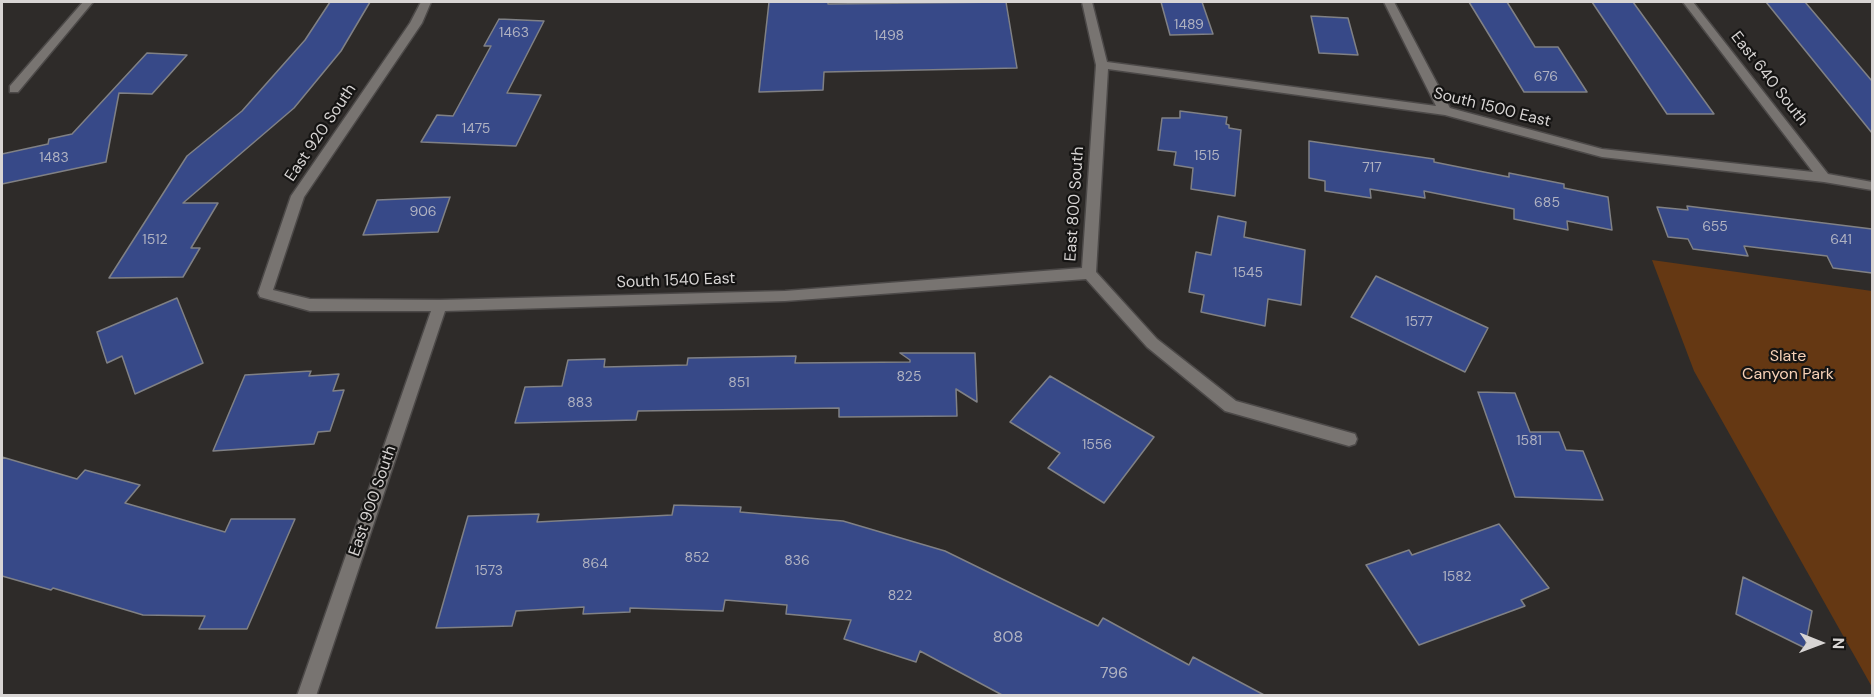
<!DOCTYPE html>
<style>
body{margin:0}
#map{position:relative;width:1874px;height:697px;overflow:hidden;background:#2e2b29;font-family:"DM Sans",sans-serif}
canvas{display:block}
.frame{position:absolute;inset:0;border:3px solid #d8d5d4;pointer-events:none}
.north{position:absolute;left:1790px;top:613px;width:60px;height:60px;-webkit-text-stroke:4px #151413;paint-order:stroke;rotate:91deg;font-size:16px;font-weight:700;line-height:24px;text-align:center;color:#d8d5d4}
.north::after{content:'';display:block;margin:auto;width:21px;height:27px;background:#d8d5d4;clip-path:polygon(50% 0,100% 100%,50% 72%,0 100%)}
</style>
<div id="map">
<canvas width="1874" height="697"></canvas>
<div class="frame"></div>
<div class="north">N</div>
</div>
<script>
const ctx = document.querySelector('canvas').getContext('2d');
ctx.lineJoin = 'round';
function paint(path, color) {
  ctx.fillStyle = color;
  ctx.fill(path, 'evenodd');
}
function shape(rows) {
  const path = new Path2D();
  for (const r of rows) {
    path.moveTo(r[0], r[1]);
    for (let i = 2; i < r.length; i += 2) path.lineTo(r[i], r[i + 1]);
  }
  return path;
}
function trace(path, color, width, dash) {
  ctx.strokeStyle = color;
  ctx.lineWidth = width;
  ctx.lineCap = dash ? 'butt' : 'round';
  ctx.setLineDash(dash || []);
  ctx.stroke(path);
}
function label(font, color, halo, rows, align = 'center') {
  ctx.font = font + ' "DM Sans",sans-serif';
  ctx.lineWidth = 4.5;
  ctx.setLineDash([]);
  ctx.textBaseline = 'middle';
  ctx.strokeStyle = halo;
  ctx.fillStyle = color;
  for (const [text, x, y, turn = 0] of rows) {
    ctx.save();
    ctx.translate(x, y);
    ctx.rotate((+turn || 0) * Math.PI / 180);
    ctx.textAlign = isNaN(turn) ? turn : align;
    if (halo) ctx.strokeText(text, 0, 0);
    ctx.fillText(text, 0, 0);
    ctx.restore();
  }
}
const green = shape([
 [1652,260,1872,291,1872,687,1694,371]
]);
const building = shape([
 [330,2,370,2,341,51,294,108,183,203,218,203,191,248,200,248,183,277,109,278,187,156,242,111,305,40,330,2],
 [769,2,828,2,828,4,1006,2,1017,68,824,72,823,90,759,92,769,2],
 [1161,2,1202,2,1213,34,1170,35,1161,2],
 [1469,2,1507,2,1535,47,1558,47,1587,92,1524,92,1469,2],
 [1592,2,1633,2,1714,114,1667,114,1592,2],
 [1766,2,1805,2,1872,81,1872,133,1766,2],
 [1311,16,1348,18,1358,55,1319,53,1311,16],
 [499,19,544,21,507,93,541,95,516,146,421,142,437,115,453,116,491,46,484,46,499,19],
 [147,53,187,55,152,94,119,93,106,162,2,184,2,154,48,144,49,139,72,134,147,53],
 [1180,111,1227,117,1226,124,1229,125,1229,128,1241,130,1235,196,1191,189,1193,168,1174,165,1176,152,1158,150,1162,118,1180,118,1180,111],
 [1309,141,1434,159,1434,162,1509,177,1509,173,1564,184,1564,188,1608,197,1612,230,1567,221,1568,230,1514,219,1514,209,1424,191,1425,198,1370,189,1371,198,1325,191,1325,181,1309,178,1309,141],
 [450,197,438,232,363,235,377,200,450,197],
 [1687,206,1872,229,1872,273,1833,268,1827,256,1744,246,1748,256,1693,249,1688,239,1668,237,1657,207,1688,210,1687,206],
 [1218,216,1246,222,1244,237,1305,250,1301,305,1268,299,1265,326,1201,312,1204,295,1189,292,1196,252,1211,255,1218,216],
 [1376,276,1488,328,1465,372,1351,317,1376,276],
 [177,298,203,363,135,394,122,356,107,363,97,332,177,298],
 [900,353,975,353,977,402,956,389,957,416,839,417,839,408,638,411,636,420,515,423,525,387,562,386,568,360,605,359,604,367,687,365,688,358,796,356,795,363,910,362,910,360,900,353],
 [311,371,309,376,339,374,333,391,344,390,330,431,318,432,314,444,213,451,245,375,311,371],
 [1050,376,1154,437,1104,503,1048,468,1060,453,1010,422,1050,376],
 [1478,392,1515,393,1530,432,1559,432,1566,450,1583,451,1603,500,1515,497,1478,392],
 [2,457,77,479,85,470,140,485,125,503,225,532,231,519,295,519,247,629,199,629,205,616,143,615,53,588,51,590,2,576,2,457],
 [674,505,741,507,740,512,843,521,945,551,1098,626,1103,618,1189,665,1193,657,1266,696,1004,696,920,651,916,662,844,639,851,620,786,614,787,605,725,600,723,611,630,608,630,612,583,614,584,607,516,611,512,626,436,628,468,516,539,514,537,522,672,515,674,505],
 [1499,524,1549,588,1521,600,1525,606,1419,645,1366,565,1409,550,1412,555,1499,524],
 [1743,577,1812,611,1805,648,1736,614,1743,577]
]);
const minor = shape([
 [83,2,93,2,18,92,10,92,10,86,83,2],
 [421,2,431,2,422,23,304,197,273,290,310,299,440,300,785,291,1082,268,1096,65,1082,2,1092,2,1107,62,1436,106,1384,2,1394,2,1450,108,1602,149,1813,172,1683,2,1693,2,1828,174,1872,182,1872,190,1824,182,1602,157,1445,115,1108,69,1096,272,1157,339,1236,401,1355,434,1357,439,1355,444,1349,446,1225,411,1147,347,1086,279,785,301,445,311,316,696,297,696,431,311,310,311,260,297,258,293,291,196,410,23,421,2]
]);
const numberNames = [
 ["1489",1189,25],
 ["1463",514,33],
 ["1498",889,36],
 ["676",1546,77],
 ["1475",476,129],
 ["1515",1207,156],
 ["1483",54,158],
 ["717",1372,168],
 ["685",1547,203],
 ["906",423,212],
 ["655",1715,227],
 ["1512",155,240],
 ["641",1841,240],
 ["1545",1248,273],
 ["1577",1419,322],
 ["825",909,377],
 ["851",739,383],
 ["883",580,403],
 ["1581",1529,441],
 ["1556",1097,445],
 ["852",697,558],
 ["836",797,561],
 ["864",595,564],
 ["1573",489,571],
 ["1582",1457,577],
 ["822",900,596]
];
const streetNames = [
 ["East 640 South",1769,79,52],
 ["South 1500 East",1492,108,14],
 ["East 920 South",321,133,-56],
 ["East 800 South",1075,204,-86],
 ["South 1540 East",676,281,-2],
 ["East 900 South",373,501,-71]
];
const parkNames = [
 ["Slate",1788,357],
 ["Canyon Park",1788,375]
];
const nearNumbernames = [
 ["808",1008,638],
 ["796",1114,674]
];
paint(green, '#653813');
paint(building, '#374988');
trace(building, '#808185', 1.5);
trace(minor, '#4c4948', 3);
paint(minor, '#787471');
label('14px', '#b0b2c1', null, numberNames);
label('16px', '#d8d5d4', '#151413', streetNames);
label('16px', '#f7d1b7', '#151413', parkNames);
label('16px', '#b0b2c1', null, nearNumbernames);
</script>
